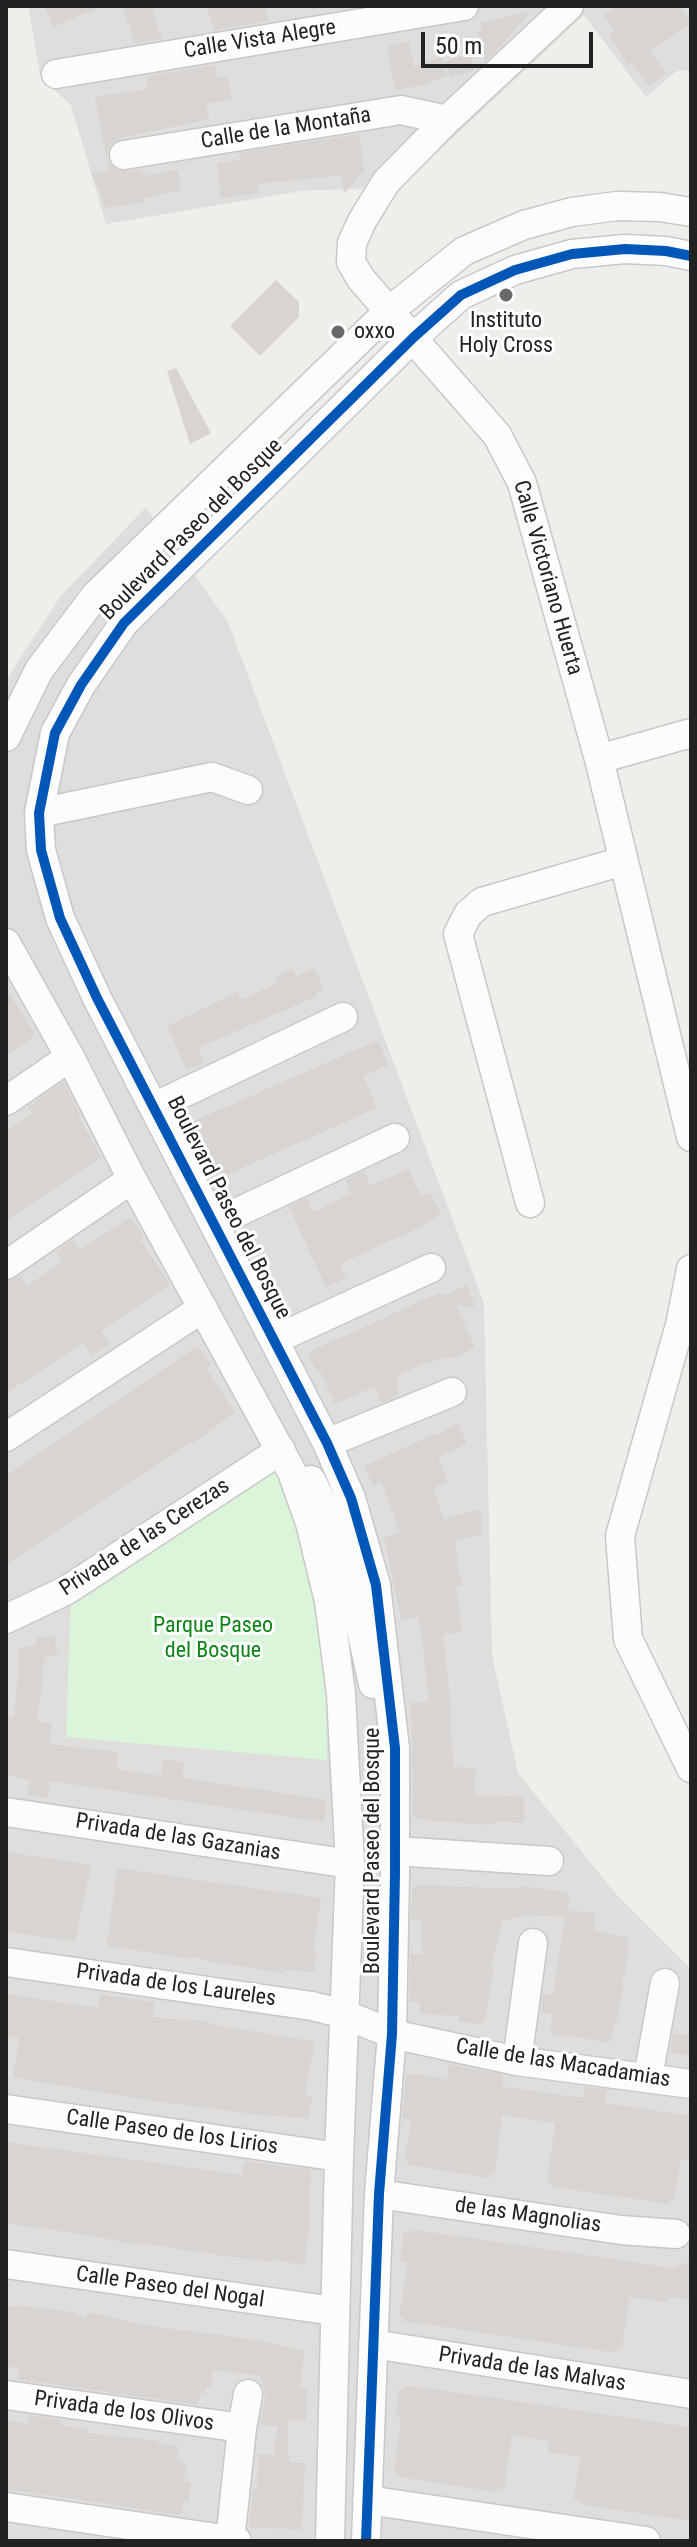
<!DOCTYPE html>
<meta charset="utf-8">
<style>
body{margin:0}
#map{position:relative;width:697px;height:2547px;overflow:hidden;background:#f0eeeb;font-family:"Roboto Condensed",sans-serif}
canvas{display:block}
.frame{position:absolute;inset:0;border:8px solid #222;pointer-events:none}
.scale{position:absolute;left:421px;top:32px;width:172px;height:36px;box-sizing:border-box;border:4px solid #222;border-top:0;padding-left:10px;font-size:24px;line-height:28px;white-space:nowrap;color:#222;-webkit-text-stroke:6px #fff;paint-order:stroke}
</style>
<div id="map">
<canvas width="697" height="2547"></canvas>
<div class="frame"></div>
<div class="scale">50 m</div>
</div>
<script>
const ctx = document.querySelector('canvas').getContext('2d');
ctx.lineJoin = 'round';
function paint(path, color) {
  ctx.fillStyle = color;
  ctx.fill(path, 'evenodd');
}
function shape(rows) {
  const path = new Path2D();
  for (const r of rows) {
    path.moveTo(r[0], r[1]);
    for (let i = 2; i < r.length; i += 2) path.lineTo(r[i], r[i + 1]);
  }
  return path;
}
function trace(path, color, width, dash) {
  ctx.strokeStyle = color;
  ctx.lineWidth = width;
  ctx.lineCap = dash ? 'butt' : 'round';
  ctx.setLineDash(dash || []);
  ctx.stroke(path);
}
function label(font, color, halo, rows, align = 'center') {
  ctx.font = font + ' "Roboto Condensed",sans-serif';
  ctx.lineWidth = 6;
  ctx.setLineDash([]);
  ctx.textBaseline = 'middle';
  ctx.strokeStyle = halo;
  ctx.fillStyle = color;
  for (const [text, x, y, turn = 0] of rows) {
    ctx.save();
    ctx.translate(x, y);
    ctx.rotate((+turn || 0) * Math.PI / 180);
    ctx.textAlign = isNaN(turn) ? turn : align;
    if (halo) ctx.strokeText(text, 0, 0);
    ctx.fillText(text, 0, 0);
    ctx.restore();
  }
}
const residential = shape([
 [28,6,691,6,691,70,677,71,646,97,584,15,400,187,301,191,106,224,71,105,41,78],
 [146,507,228,622,484,1303,492,1655,518,1773,616,1894,691,1969,691,2541,6,2541,6,680,60,597]
]);
const park = shape([
 [276,1470,324,1614,327,1760,66,1737,71,1598]
]);
const building = shape([
 [44,6,103,6,53,27],
 [122,6,151,6,162,39,135,43],
 [206,6,264,6,269,21,215,30],
 [617,6,679,6,691,24,650,51,666,73,649,86,631,63,628,65,609,35,615,31,604,15],
 [531,11,495,52,485,61,478,32,482,31,480,23],
 [409,41,414,67,442,56,447,76,419,86,395,90,387,47],
 [471,53,474,70,450,78,446,61],
 [215,65,217,78,227,76,232,99,206,104,209,119,121,138,113,142,108,150,107,158,110,165,119,171,143,170,144,176,178,170,181,190,144,198,145,202,106,208,92,174,109,171,95,97,148,89,146,76],
 [359,134,364,171,344,193,342,175,257,184,258,193,221,198,217,163,241,160,239,153],
 [276,280,299,302,299,317,260,356,230,326],
 [176,368,211,433,190,444,167,371],
 [314,968,324,989,314,993,317,996,198,1048,204,1062,187,1070,167,1026,238,992,241,1000,260,991,277,984,274,978,293,969,296,976],
 [6,990,28,1021,27,1022,34,1033,29,1041,6,1055],
 [376,1041,377,1044,380,1043,388,1065,363,1076,377,1108,219,1178,193,1126,196,1125,194,1121],
 [64,1082,81,1116,79,1118,101,1157,6,1221,6,1132,32,1113,28,1107],
 [406,1170,409,1170,421,1196,430,1192,441,1215,416,1229,340,1264,346,1278,326,1287,289,1207,307,1198,313,1212,351,1194,345,1180,364,1171,370,1186],
 [130,1218,140,1230,144,1236,140,1239,170,1285,101,1331,109,1344,92,1356,83,1342,22,1384,21,1382,6,1394,6,1282,21,1276,27,1286,63,1262,56,1252,72,1240,79,1250],
 [467,1285,475,1307,456,1305,475,1348,450,1359,449,1357,430,1362,430,1361,397,1376,399,1395,381,1403,374,1387,335,1404,320,1371,317,1372,308,1353,311,1351,439,1293,444,1296],
 [196,1347,199,1347,211,1365,206,1368,235,1412,192,1444,191,1442,175,1453,6,1565,6,1476],
 [458,1423,467,1444,439,1457,447,1482,433,1488,444,1519,481,1509,481,1534,456,1541,457,1563,462,1585,456,1586,462,1632,443,1634,450,1700,453,1767,476,1768,475,1795,524,1796,524,1821,521,1823,496,1821,496,1824,487,1823,487,1825,425,1820,413,1816,411,1703,429,1702,421,1629,418,1617,401,1620,384,1538,400,1533,381,1482,373,1486,364,1466,437,1433,437,1435],
 [55,1636,57,1656,45,1657,37,1721,52,1724,49,1744,118,1752,116,1769,161,1776,163,1759,184,1762,182,1778,327,1800,324,1822,50,1781,48,1798,27,1795,30,1780,6,1775,6,1716,14,1717,19,1668,18,1650,37,1644,37,1638],
 [6,1852,91,1865,75,1941,6,1932],
 [117,1868,321,1898,313,1951,317,1951,314,1972,280,1969,284,1973,207,1961,192,1956,191,1959,107,1946],
 [420,1885,493,1888,522,1888,522,1886,569,1893,568,1911,595,1912,594,1931,629,1938,627,1949,630,1949,625,1966,626,1969,621,1985,624,1989,618,2009,620,2009,609,2043,576,2037,551,2035,552,2014,541,2013,543,1993,553,1995,565,1917,528,1915,502,1921,491,1969,493,1969,485,2022,482,2022,481,2025,458,2021,459,2016,421,2014,419,2004,410,2001,410,1954,422,1954,421,1919,411,1919,412,1888],
 [6,1994,98,2008,100,1994,132,1999,155,2002,152,2017,203,2021,221,2026,311,2041,314,2044,305,2097,312,2097,309,2118,268,2116,147,2100,13,2077,19,2038,6,2036],
 [673,2033,691,2035,691,2056,670,2052],
 [448,2064,503,2075,502,2085,505,2087,583,2098,585,2087,607,2090,605,2103,691,2116,691,2161,681,2159,674,2201,669,2200,669,2204,552,2187,552,2183,547,2182,555,2123,502,2115,495,2175,490,2174,490,2178,408,2165,409,2162,404,2161,412,2119,402,2118,406,2076,415,2074,448,2080],
 [6,2142,242,2175,244,2161,311,2170,309,2233,304,2264,300,2265,274,2259,274,2262,224,2256,141,2243,141,2246,94,2236,6,2223],
 [410,2229,673,2268,691,2261,691,2299,667,2297,667,2302,629,2297,622,2350,617,2349,617,2353,403,2321,404,2318,399,2317,408,2264,400,2261,404,2232,410,2233],
 [13,2305,72,2312,86,2319,87,2312,149,2326,251,2339,305,2351,300,2388,307,2389,306,2421,289,2420,287,2429,289,2462,305,2463,302,2529,249,2528,253,2489,257,2489,258,2453,273,2456,278,2427,260,2424,265,2396,261,2376,213,2370,211,2387,206,2387,205,2394,200,2393,198,2405,17,2379,18,2368,6,2366,6,2322,8,2307,13,2307],
 [405,2385,691,2427,691,2521,579,2504,579,2500,574,2499,580,2457,548,2452,549,2441,512,2435,504,2489,498,2488,497,2492,398,2477,398,2474,394,2473,401,2417,395,2417,399,2389,404,2389],
 [29,2415,62,2420,61,2425,89,2429,88,2433,158,2441,158,2443,178,2446,177,2460,186,2464,184,2481,191,2482,189,2502,184,2501,181,2515,6,2489,6,2421,28,2424]
]);
const minor = shape([
 [569,6,447,120,386,182,362,221,352,243,351,262,361,279,497,435,522,483,599,759,691,1137],
 [56,74,464,6],
 [124,155,401,110,447,120],
 [6,737,39,670,95,596,389,311,464,251,524,225,572,212,617,206,660,207,691,212],
 [599,759,691,733],
 [39,813,212,777,248,790],
 [6,943,70,1057,132,1179,292,1472,310,1523,329,1601,341,1694,350,1864,339,2157,330,2541],
 [6,1101,70,1057],
 [154,1107,343,1017],
 [530,1203,458,934,468,914,482,902,623,861],
 [215,1223,395,1138],
 [6,1265,132,1179],
 [691,1269,680,1325,620,1536,628,1639,691,1768],
 [274,1340,431,1268],
 [6,1437,203,1308],
 [327,1443,452,1392],
 [311,1480,341,1539,373,1684],
 [6,1619,67,1590,281,1450],
 [6,1812,350,1864],
 [395,1851,549,1861],
 [6,1962,312,2006,344,2014,392,2034,517,2061,691,2084],
 [517,2061,533,1943],
 [648,2077,665,1983],
 [6,2109,339,2157],
 [379,2194,621,2230,676,2234],
 [6,2264,334,2311],
 [373,2344,691,2394],
 [6,2395,242,2428],
 [367,2500,646,2541],
 [6,2507,237,2541],
 [230,2541,242,2428,248,2394],
 [366,2541,379,2194,392,2034,395,1873,395,1748,376,1585,351,1498,327,1443,97,998,60,918,41,850,39,813,55,733,81,685,124,623,414,337,461,295,515,270,572,254,625,249,666,251,691,256]
]);
const cycleway = shape([
 [366,2541,379,2194,392,2034,395,1873,395,1748,376,1585,351,1498,327,1443,97,998,60,918,41,850,39,813,55,733,81,685,124,623,414,337,461,295,515,270,572,254,625,249,666,251,691,256]
]);
const markers = [
 [506,295,8,"#6a6968"],
 [338,332,8,"#6a6968"]
];
const streetNames = [
 ["Calle Vista Alegre",260,40,-9],
 ["Calle de la Montaña",286,129,-9],
 ["Boulevard Paseo del Bosque",192,530,-45],
 ["Calle Victoriano Huerta",547,578,74],
 ["Boulevard Paseo del Bosque",228,1208,63],
 ["Privada de las Cerezas",145,1538,-33],
 ["Privada de las Gazanias",178,1838,9],
 ["Boulevard Paseo del Bosque",373,1851,-90],
 ["Privada de los Laureles",176,1986,8],
 ["Calle de las Macadamias",563,2064,9],
 ["Calle Paseo de los Lirios",172,2133,8],
 ["de las Magnolias",528,2216,8],
 ["Calle Paseo del Nogal",170,2288,8],
 ["Privada de las Malvas",532,2370,9],
 ["Privada de los Olivos",124,2412,8]
];
const poiNames = [
 ["Instituto",506,321],
 ["Holy Cross",506,346],
 ["oxxo",354,332,"left"]
];
const parkNames = [
 ["Parque Paseo",213,1626],
 ["del Bosque",213,1651]
];
paint(residential, '#dfdedc');
paint(park, '#daf5da');
paint(building, '#d7d4d2');
trace(minor, '#c9c8c7', 31);
trace(minor, '#fdfcfc', 28);
trace(cycleway, '#0057b8', 10);
for (const [x, y, r, color] of markers) {
  const dot = new Path2D();
  dot.arc(x, y, r, 0, 2 * Math.PI);
  ctx.fillStyle = color;
  ctx.fill(dot);
  trace(dot, '#fff', 3);
}
label('22px', '#222', '#fff', streetNames);
label('22px', '#222', '#fff', poiNames);
label('22px', '#0c8416', '#fff', parkNames);
</script>
